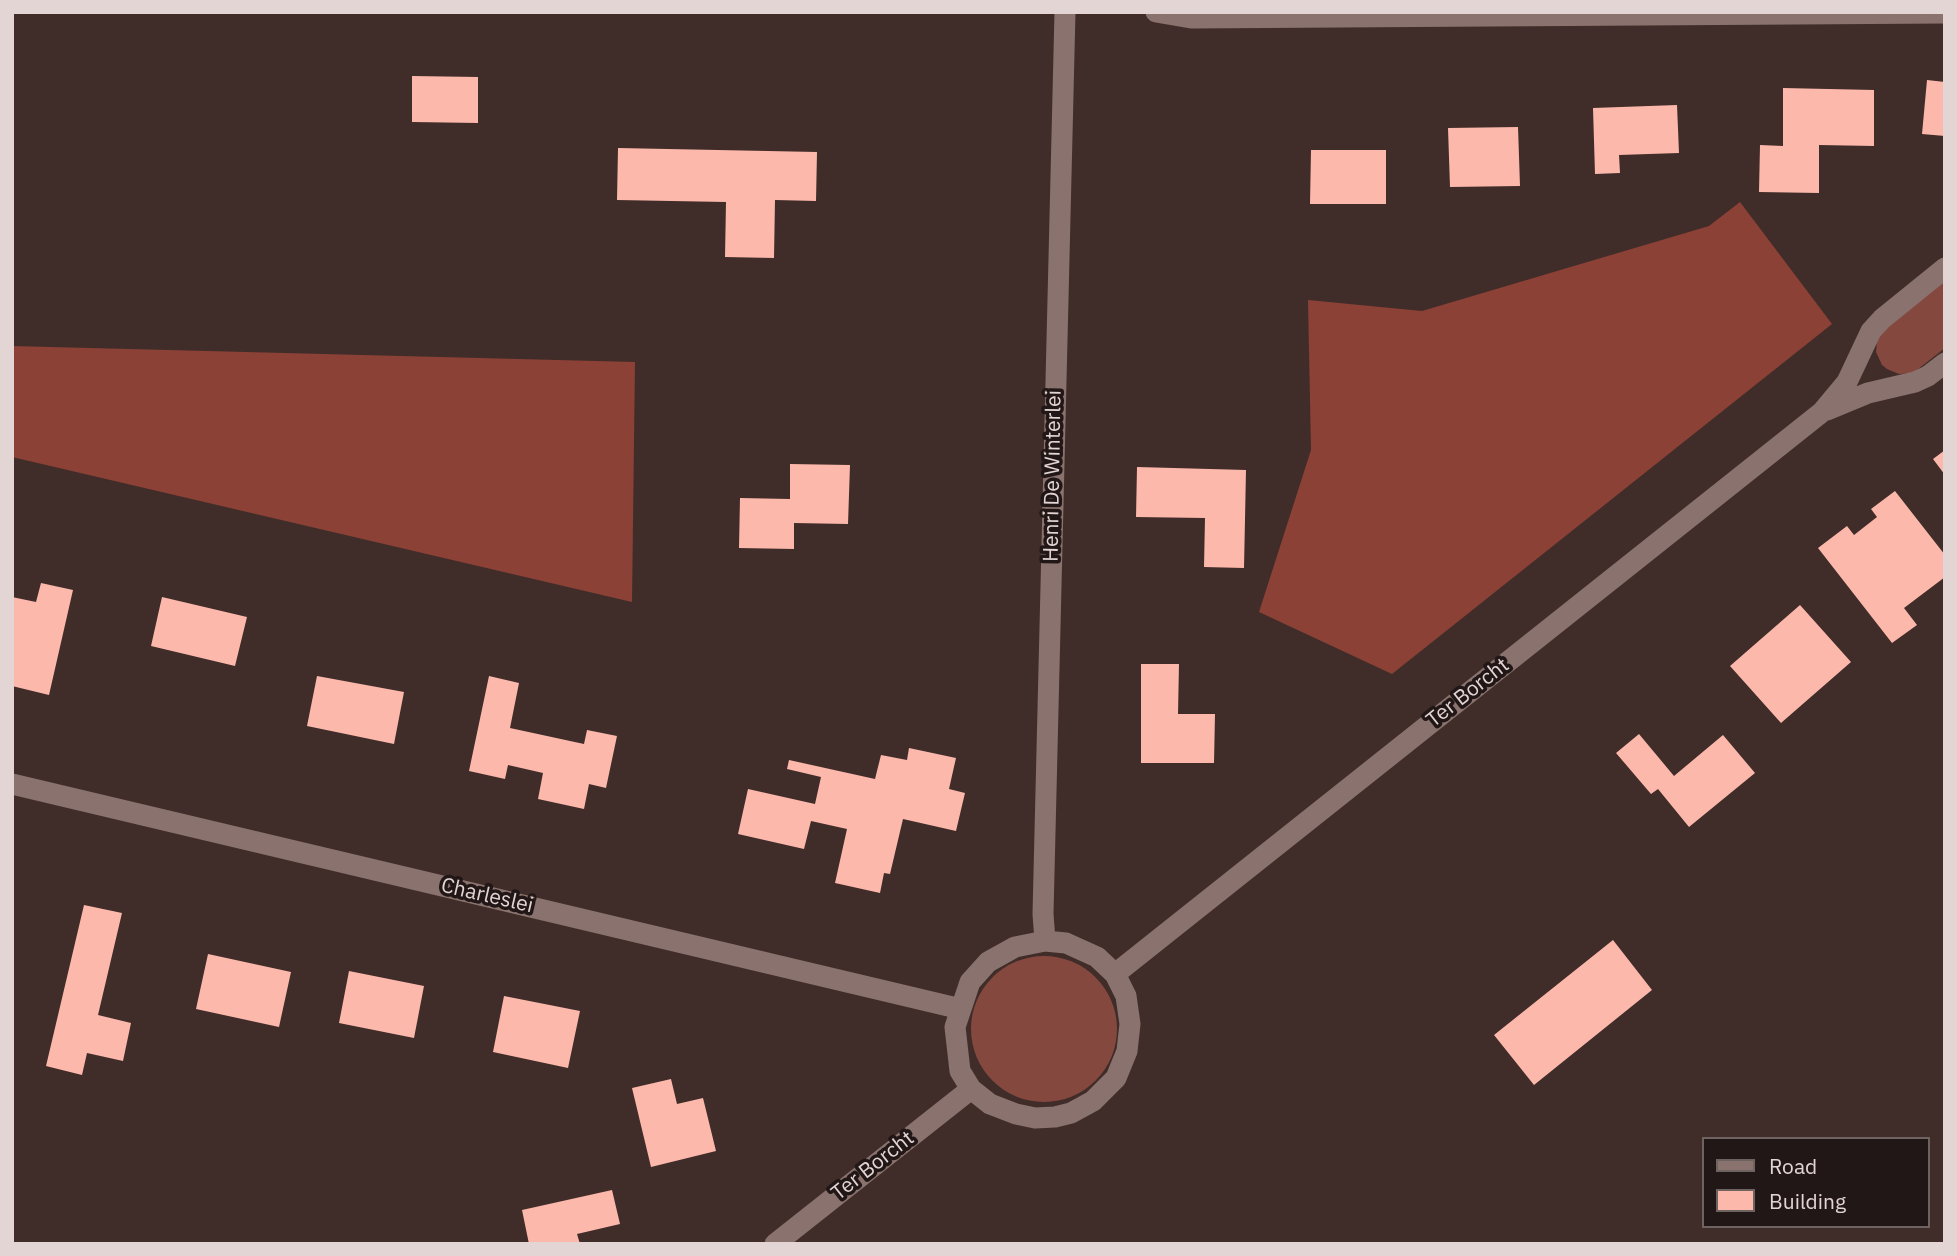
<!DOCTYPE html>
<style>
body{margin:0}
#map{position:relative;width:1957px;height:1256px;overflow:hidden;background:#402d29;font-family:"IBM Plex Sans",sans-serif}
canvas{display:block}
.frame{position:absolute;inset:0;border:14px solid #e3d5d3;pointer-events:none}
.legend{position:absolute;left:1702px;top:1137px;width:228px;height:91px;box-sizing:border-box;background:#211716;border:2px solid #6f6362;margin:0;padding:9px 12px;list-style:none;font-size:21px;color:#e3d5d3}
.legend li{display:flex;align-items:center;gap:14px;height:35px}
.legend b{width:35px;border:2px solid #6f6362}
</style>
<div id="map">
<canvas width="1957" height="1256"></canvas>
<div class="frame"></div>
<ul class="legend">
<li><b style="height:9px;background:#8a736e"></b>Road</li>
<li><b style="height:19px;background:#fdb8ac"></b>Building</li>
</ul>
</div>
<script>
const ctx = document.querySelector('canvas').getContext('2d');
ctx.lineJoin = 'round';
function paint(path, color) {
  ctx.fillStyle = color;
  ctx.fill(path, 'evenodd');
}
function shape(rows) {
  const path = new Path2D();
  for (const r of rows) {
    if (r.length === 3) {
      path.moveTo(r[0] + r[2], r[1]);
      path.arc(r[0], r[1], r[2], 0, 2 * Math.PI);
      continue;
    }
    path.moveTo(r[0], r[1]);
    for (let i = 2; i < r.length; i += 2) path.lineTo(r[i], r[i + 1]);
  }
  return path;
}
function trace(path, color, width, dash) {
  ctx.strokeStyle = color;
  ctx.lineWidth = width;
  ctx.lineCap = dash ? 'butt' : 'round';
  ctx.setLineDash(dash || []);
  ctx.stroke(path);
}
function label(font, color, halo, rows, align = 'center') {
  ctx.font = font + ' "IBM Plex Sans",sans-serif';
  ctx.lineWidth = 7;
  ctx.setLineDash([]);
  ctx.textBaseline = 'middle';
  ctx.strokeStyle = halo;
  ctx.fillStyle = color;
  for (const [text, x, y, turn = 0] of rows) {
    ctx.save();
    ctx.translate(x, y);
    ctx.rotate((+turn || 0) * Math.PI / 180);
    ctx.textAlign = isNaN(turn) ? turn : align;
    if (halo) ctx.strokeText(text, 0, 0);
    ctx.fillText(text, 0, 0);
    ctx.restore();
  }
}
const green = shape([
 [1945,281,1945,348,1913,373,1899,374,1887,369,1882,365,1876,352,1877,341,1882,332],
 [1044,1029,73]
]);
const forest = shape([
 [1740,202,1832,324,1392,674,1259,612,1311,450,1308,300,1422,311,1709,226],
 [12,346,635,362,632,602,12,457]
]);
const building = shape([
 [412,76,478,77,478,123,412,122],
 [1927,80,1945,82,1945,136,1922,134],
 [1783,88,1874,90,1874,146,1819,145,1819,193,1759,192,1760,145,1783,146],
 [1677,105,1679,153,1619,155,1620,173,1595,174,1593,108],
 [1518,127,1520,186,1450,187,1448,128],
 [618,148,817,152,816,201,775,200,774,258,725,257,726,202,617,200],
 [1311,150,1386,150,1386,204,1310,204],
 [1945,450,1945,475,1933,459],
 [790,464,850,465,848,524,794,523,794,549,739,548,740,498,790,499],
 [1137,467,1246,470,1244,568,1204,567,1205,518,1136,517],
 [1895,491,1945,555,1945,577,1904,608,1917,625,1892,643,1818,548,1847,526,1854,535,1877,517,1871,509],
 [41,583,73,590,49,695,12,686,12,597,36,602],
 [162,597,247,617,235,666,151,646],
 [1800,605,1851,662,1781,723,1730,666],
 [1141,664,1179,664,1178,714,1215,714,1214,763,1141,763],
 [317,676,404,692,394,744,307,726],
 [489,676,519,683,510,728,584,744,587,730,617,736,606,788,589,784,584,809,538,799,543,773,508,765,505,779,469,771],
 [1639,734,1674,776,1723,735,1755,773,1689,827,1658,789,1651,794,1616,753],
 [909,748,956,758,949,789,965,793,956,831,903,819,890,874,884,873,880,893,835,883,847,829,811,821,804,849,738,834,748,789,815,804,821,777,787,769,789,760,875,779,881,755,907,760],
 [84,905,122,913,98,1015,131,1023,123,1061,87,1053,82,1075,46,1066],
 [1613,940,1652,990,1534,1085,1494,1035],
 [208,954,291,972,279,1027,196,1009],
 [349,971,424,986,414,1038,339,1023],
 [504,996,580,1011,568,1068,493,1052],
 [671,1079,677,1104,703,1098,716,1151,651,1167,632,1088],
 [612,1190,620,1224,577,1234,580,1244,529,1244,522,1210]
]);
const minor = shape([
 [1156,12,1191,18,1945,13],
 [1827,410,1868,393,1915,382,1928,376,1945,363],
 [12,784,961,1009],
 [1045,941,1043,914,1065,12],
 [1045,941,1066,943,1097,957,1115,974,1126,996,1130,1024,1127,1051,1116,1078,1093,1101,1071,1113,1055,1117,1035,1118,1016,1114,990,1104,971,1089,960,1071,955,1027,970,982,988,962,1015,947,1045,941],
 [1115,974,1822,412,1847,382,1871,331,1882,319,1945,268],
 [775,1244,971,1089]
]);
const streetNames = [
 ["Henri De Winterlei",1053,476,-89],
 ["Ter Borcht",1468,693,-38],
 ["Charleslei",487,896,13],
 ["Ter Borcht",873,1166,-38]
];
paint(green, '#84483e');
paint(forest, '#8b4136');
paint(building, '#fdb8ac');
trace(minor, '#8a736e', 21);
label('21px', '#e3d5d3', '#211716', streetNames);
</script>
